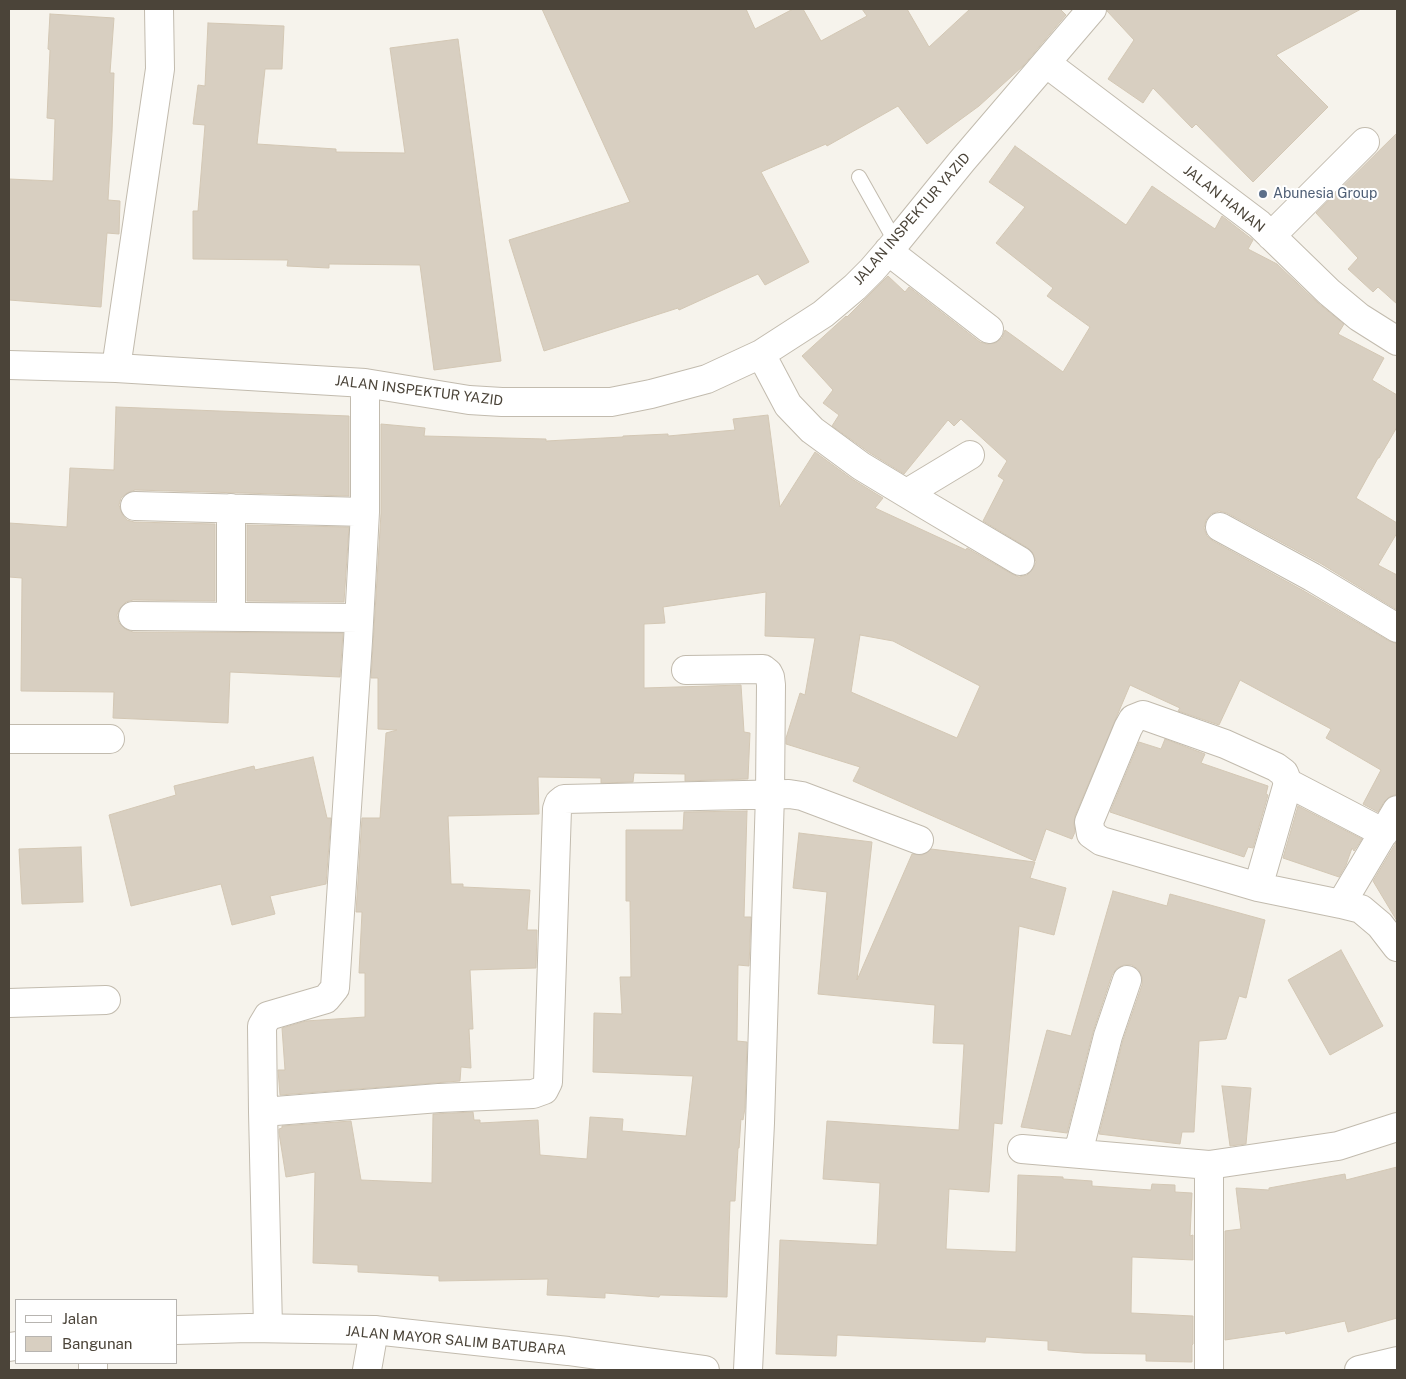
<!DOCTYPE html>
<style>
body{margin:0}
#map{position:relative;width:1406px;height:1379px;overflow:hidden;background:#f6f3ec;font-family:"Public Sans",sans-serif}
canvas{display:block}
.frame{position:absolute;inset:0;border:10px solid #4b4439;pointer-events:none}
.legend{position:absolute;left:15px;top:1299px;width:162px;height:65px;box-sizing:border-box;background:#fff;border:1px solid #b7b4b0;margin:0;padding:6px 9px;list-style:none;font-size:15px;color:#4b4439}
.legend li{display:flex;align-items:center;gap:10px;height:25px}
.legend b{width:25px;border:1px solid #b7b4b0}
</style>
<div id="map">
<canvas width="1406" height="1379"></canvas>
<div class="frame"></div>
<ul class="legend">
<li><b style="height:6px;background:#fff"></b>Jalan</li>
<li><b style="height:14px;background:#d8cfc1"></b>Bangunan</li>
</ul>
</div>
<script>
const ctx = document.querySelector('canvas').getContext('2d');
ctx.lineJoin = 'round';
function paint(path, color) {
  ctx.fillStyle = color;
  ctx.fill(path, 'evenodd');
}
function shape(rows) {
  const path = new Path2D();
  for (const r of rows) {
    path.moveTo(r[0], r[1]);
    for (let i = 2; i < r.length; i += 2) path.lineTo(r[i], r[i + 1]);
  }
  return path;
}
function trace(path, color, width, dash) {
  ctx.strokeStyle = color;
  ctx.lineWidth = width;
  ctx.lineCap = dash ? 'butt' : 'round';
  ctx.setLineDash(dash || []);
  ctx.stroke(path);
}
function label(font, color, halo, rows, align = 'center') {
  ctx.font = font + ' "Public Sans",sans-serif';
  ctx.lineWidth = 4;
  ctx.setLineDash([]);
  ctx.textBaseline = 'middle';
  ctx.strokeStyle = halo;
  ctx.fillStyle = color;
  for (const [text, x, y, turn = 0] of rows) {
    ctx.save();
    ctx.translate(x, y);
    ctx.rotate((+turn || 0) * Math.PI / 180);
    ctx.textAlign = isNaN(turn) ? turn : align;
    if (halo) ctx.strokeText(text, 0, 0);
    ctx.fillText(text, 0, 0);
    ctx.restore();
  }
}
const building = shape([
 [542,9,746,9,755,29,793,9,803,9,821,41,867,16,862,9,907,9,929,47,970,9,1060,9,1066,15,1023,66,979,106,927,144,898,106,827,146,826,144,761,172,809,262,765,285,758,274,679,310,678,308,544,351,509,240,630,202,542,9],
 [1107,9,1361,9,1276,55,1328,107,1253,182,1196,124,1192,128,1153,88,1143,103,1108,79,1134,40,1107,11,1107,9],
 [50,14,114,18,110,73,114,73,112,132,108,200,120,201,119,234,107,233,101,307,9,300,9,179,53,181,55,119,47,118,50,50,48,49,50,14],
 [208,23,284,26,282,69,265,69,257,144,336,149,336,152,405,153,390,48,458,39,501,361,434,370,420,265,329,264,329,268,287,266,288,260,193,259,193,211,198,211,205,125,193,124,198,85,205,86,208,23],
 [1397,133,1397,304,1378,287,1373,292,1348,269,1358,258,1316,213,1397,133],
 [1015,146,1126,225,1152,186,1215,229,1222,216,1253,240,1248,249,1277,264,1318,303,1344,324,1338,334,1384,358,1372,380,1397,395,1397,427,1379,458,1378,458,1356,498,1397,523,1397,533,1378,565,1397,575,1397,610,1320,563,1227,513,1219,511,1211,514,1206,520,1204,528,1207,536,1213,541,1304,591,1389,641,1397,644,1397,794,1389,797,1384,802,1378,812,1363,804,1381,770,1326,738,1331,729,1240,680,1219,725,1178,711,1180,708,1130,685,1075,816,1074,824,1075,832,1072,839,1046,829,1035,861,853,781,860,767,786,744,786,738,800,693,805,695,815,638,765,636,766,592,663,607,665,623,644,624,644,688,741,685,744,732,750,733,748,779,685,781,685,774,634,773,633,782,601,783,601,778,538,777,539,814,448,816,451,884,463,884,463,887,530,890,527,930,537,930,536,968,470,970,473,1029,469,1029,471,1068,461,1067,460,1081,280,1095,278,1070,285,1070,282,1028,306,1021,365,1017,365,973,359,973,362,912,356,912,362,818,380,818,386,733,397,730,378,729,378,678,371,678,381,513,381,424,425,428,424,436,546,439,546,441,623,437,623,436,668,434,668,436,735,430,733,419,768,415,780,507,815,452,852,479,883,498,875,508,966,550,967,548,1012,574,1019,577,1027,575,1033,569,1036,562,1033,553,1028,548,983,521,1004,480,998,476,1007,461,961,419,954,426,948,420,904,474,870,453,832,426,839,415,823,403,833,390,802,356,846,316,847,317,888,276,905,292,909,287,980,342,987,344,995,343,1002,338,1005,330,1063,372,1090,327,1047,296,1053,288,996,243,1025,207,989,182,1015,146],
 [860,635,893,641,980,686,957,738,851,692,860,635],
 [116,407,349,416,349,496,135,490,127,493,121,498,119,505,122,514,127,520,134,522,215,524,215,601,133,600,126,602,120,608,117,615,119,623,125,629,133,632,343,633,340,677,230,672,228,723,113,718,114,692,21,691,22,578,9,577,9,523,67,527,70,468,114,470,116,407],
 [247,525,349,527,344,602,247,601,247,525],
 [1165,739,1205,754,1201,763,1268,786,1266,794,1268,795,1253,848,1248,847,1244,857,1110,812,1139,742,1161,749,1165,739],
 [313,757,327,818,331,818,326,884,270,896,275,914,232,925,221,884,131,906,109,815,176,795,174,786,254,766,255,770,313,757],
 [1298,806,1362,839,1354,851,1352,848,1346,865,1339,877,1283,858,1298,806],
 [747,811,744,917,751,917,749,966,738,965,737,1041,747,1042,745,1108,743,1120,741,1119,739,1148,738,1148,735,1201,730,1201,727,1297,660,1295,659,1297,605,1293,605,1298,547,1295,548,1279,439,1281,439,1276,358,1272,358,1265,313,1263,315,1172,286,1177,279,1133,279,1129,282,1128,282,1126,351,1121,361,1180,432,1183,433,1114,473,1112,474,1120,480,1120,480,1123,538,1120,540,1155,587,1159,590,1117,623,1119,622,1131,686,1136,693,1076,593,1072,594,1013,622,1014,620,977,631,977,630,901,626,901,626,830,683,830,684,812,747,811],
 [799,833,872,842,857,980,912,854,922,855,928,852,931,849,1035,862,1030,878,1066,888,1054,935,1019,926,1002,1124,994,1123,989,1192,949,1189,946,1249,1016,1252,1018,1175,1063,1177,1063,1179,1092,1181,1092,1186,1151,1190,1152,1184,1175,1185,1175,1192,1192,1193,1190,1236,1193,1235,1193,1260,1132,1257,1131,1313,1193,1316,1193,1344,1192,1345,1192,1362,1146,1361,1146,1354,1084,1353,1048,1350,1048,1341,986,1337,985,1342,837,1335,836,1356,776,1354,780,1240,877,1245,880,1183,823,1179,827,1121,959,1130,964,1044,933,1043,935,1005,818,994,827,892,793,888,799,833],
 [1397,841,1397,921,1373,881,1397,841],
 [81,847,83,902,22,904,19,849,81,847],
 [1113,891,1167,906,1170,894,1265,920,1246,998,1239,996,1226,1039,1199,1041,1194,1132,1182,1132,1180,1144,1099,1134,1123,1040,1142,985,1142,977,1139,970,1132,965,1124,965,1117,968,1112,975,1093,1032,1067,1133,1021,1127,1047,1030,1071,1036,1113,891],
 [1341,950,1383,1026,1330,1055,1288,980,1341,950],
 [1222,1086,1251,1088,1246,1144,1230,1146,1222,1086],
 [1397,1167,1397,1318,1348,1332,1345,1321,1286,1334,1285,1331,1225,1340,1225,1231,1241,1229,1236,1188,1269,1190,1269,1188,1345,1174,1346,1180,1397,1167]
]);
const service = shape([
 [859,177,890,232,897,241]
]);
const minor = shape([
 [1046,63,1259,224,1329,292,1359,317,1397,341],
 [1271,236,1365,142],
 [888,251,989,329],
 [761,354,788,405,812,430,861,466,929,507,1020,561],
 [9,365,116,368,365,383,469,400,502,402,611,402,651,394,707,379,761,354,823,314,855,287,872,270,897,241,962,161,1092,9],
 [116,368,160,69,159,9],
 [907,493,970,455],
 [135,506,365,512],
 [231,508,231,617],
 [1220,527,1312,577,1397,628],
 [133,616,359,618],
 [686,670,763,669,768,673,770,677,771,685,770,794,760,1123,748,1370],
 [9,739,110,739],
 [1288,783,1384,833],
 [1258,887,1288,783,1284,773,1276,767,1225,744,1143,715,1133,719,1128,728,1089,822,1091,834,1101,841,1258,887,1341,904,1361,909,1380,925,1397,947],
 [1341,904,1397,810],
 [9,1003,106,1000],
 [263,1112,439,1098,533,1094,544,1090,548,1082,557,809,559,803,564,799,789,794,802,796,919,840],
 [1022,1149,1209,1165,1338,1146,1397,1127],
 [1078,1153,1108,1036,1127,980],
 [1209,1165,1209,1370],
 [268,1328,263,1112,262,1026,268,1016,326,999,335,988,358,641,365,512,365,383],
 [93,1370,93,1363],
 [367,1370,374,1330]
]);
const tertiary = shape([
 [176,1330,249,1328,374,1330,568,1351,705,1370],
 [9,1347,16,1346],
 [1359,1370,1397,1361]
]);
const markers = [
 [1263,194,5,"#5c6f8a"]
];
const serviceNames = [
 ["Abunesia Group",1273,194]
];
const streetNames = [
 ["JALAN HANAN",1224,199,38],
 ["JALAN INSPEKTUR YAZID",912,219,-49],
 ["JALAN INSPEKTUR YAZID",419,391,7],
 ["JALAN MAYOR SALIM BATUBARA",456,1341,5]
];
paint(building, '#d8cfc1');
trace(building, '#d3c7b4', 1);
trace(service, '#c2bbae', 16);
trace(minor, '#c2bbae', 30);
trace(tertiary, '#c2bbae', 30);
trace(service, '#fff', 14);
trace(minor, '#fff', 28);
trace(tertiary, '#fff', 28);
for (const [x, y, r, color] of markers) {
  const dot = new Path2D();
  dot.arc(x, y, r, 0, 2 * Math.PI);
  ctx.fillStyle = color;
  ctx.fill(dot);
  trace(dot, '#fff', 2);
}
label('14px', '#4e5e75', '#fff', serviceNames, 'left');
label('14px', '#4b4439', '#fff', streetNames);
</script>
